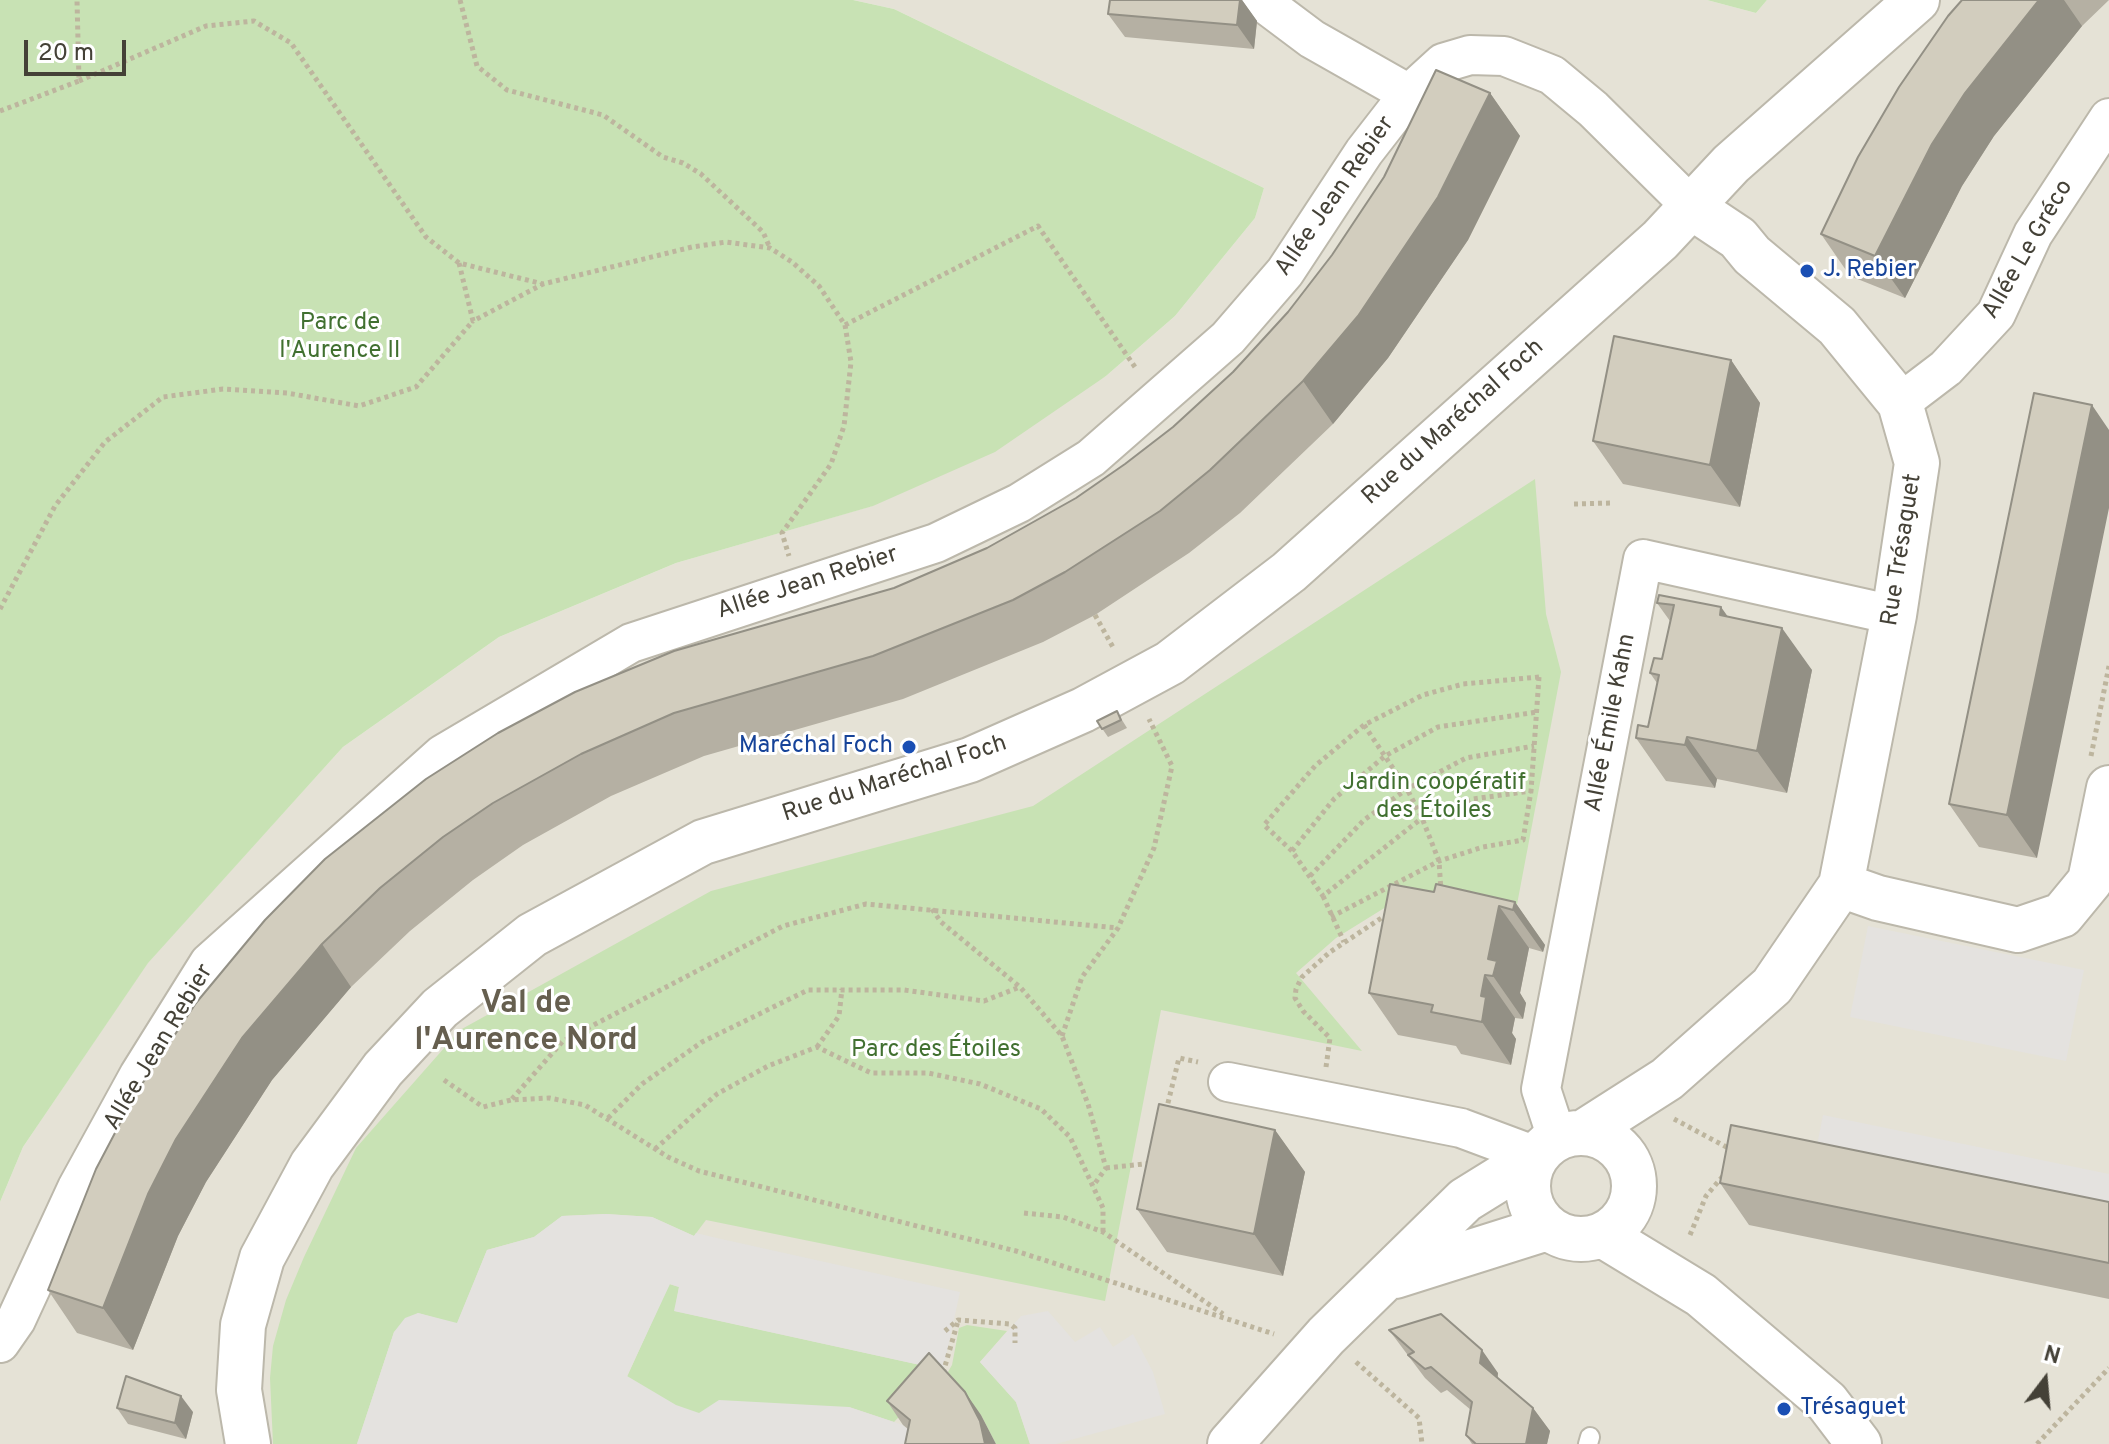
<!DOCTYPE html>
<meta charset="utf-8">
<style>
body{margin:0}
#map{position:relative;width:2109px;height:1444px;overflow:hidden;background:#f2f0e8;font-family:Overpass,sans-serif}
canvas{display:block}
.north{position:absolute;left:2005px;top:1340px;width:80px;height:80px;-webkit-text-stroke:6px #fff;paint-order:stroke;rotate:16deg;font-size:22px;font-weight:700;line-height:32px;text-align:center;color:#444137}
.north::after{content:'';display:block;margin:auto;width:28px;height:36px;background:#444137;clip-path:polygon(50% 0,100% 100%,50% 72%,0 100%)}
.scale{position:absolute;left:24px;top:40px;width:102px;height:36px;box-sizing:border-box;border:4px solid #444137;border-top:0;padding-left:10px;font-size:24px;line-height:28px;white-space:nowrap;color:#444137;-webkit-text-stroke:6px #fff;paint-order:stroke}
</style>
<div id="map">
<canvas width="2109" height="1444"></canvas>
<div class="north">N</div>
<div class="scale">20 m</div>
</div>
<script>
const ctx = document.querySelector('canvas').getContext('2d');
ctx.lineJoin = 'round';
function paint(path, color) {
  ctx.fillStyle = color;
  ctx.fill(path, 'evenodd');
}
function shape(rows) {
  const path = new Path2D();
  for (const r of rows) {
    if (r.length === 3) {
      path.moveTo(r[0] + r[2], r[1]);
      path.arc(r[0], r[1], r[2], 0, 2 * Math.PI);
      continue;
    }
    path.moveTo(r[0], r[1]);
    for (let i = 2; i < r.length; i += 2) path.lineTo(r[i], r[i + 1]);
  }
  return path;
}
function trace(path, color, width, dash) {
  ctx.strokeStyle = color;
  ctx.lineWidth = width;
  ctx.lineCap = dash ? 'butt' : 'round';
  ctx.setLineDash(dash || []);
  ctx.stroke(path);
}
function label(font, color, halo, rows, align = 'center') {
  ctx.font = font + ' Overpass,sans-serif';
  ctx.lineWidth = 6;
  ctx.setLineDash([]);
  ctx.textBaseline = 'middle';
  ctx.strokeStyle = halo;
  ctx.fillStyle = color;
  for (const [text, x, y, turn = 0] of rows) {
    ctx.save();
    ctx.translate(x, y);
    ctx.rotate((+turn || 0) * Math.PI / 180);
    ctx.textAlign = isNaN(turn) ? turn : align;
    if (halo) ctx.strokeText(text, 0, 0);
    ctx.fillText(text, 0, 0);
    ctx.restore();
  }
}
const residential = shape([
 [853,0,1707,0,1756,13,1767,0,2109,0,2109,1444,0,1444,0,1202,23,1147,148,962,343,747,499,637,676,563,872,506,1106,376,1175,316,1255,218,1264,188,894,9]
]);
const green = shape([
 [0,0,853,0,894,9,1264,188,1255,218,1175,316,1106,376,995,452,873,506,676,563,499,637,343,747,148,963,23,1147,0,1202],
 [1707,0,1767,0,1756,13],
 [1535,479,1546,614,1561,672,1515,915,1386,907,1336,938,1296,973,1362,1051,1161,1010,1105,1301,706,1220,694,1236,652,1217,606,1214,562,1216,534,1237,487,1250,457,1324,418,1313,394,1332,357,1444,273,1444,270,1378,273,1346,286,1300,304,1257,356,1148,460,1030,711,891,1033,806],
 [669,1284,679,1287,675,1311,943,1370,894,1422,849,1407,700,1413,602,1444,622,1388],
 [967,1325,1007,1331,980,1362,1016,1402,1030,1444,996,1444,981,1415,945,1377,952,1365,959,1328]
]);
const parking = shape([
 [1868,926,2084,970,2066,1061,1850,1017],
 [1823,1115,2109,1174,2109,1204,1817,1145],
 [606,1214,652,1217,694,1236,696,1233,717,1238,960,1292,943,1370,674,1311,679,1287,670,1284,627,1376,676,1405,699,1413,719,1400,849,1407,903,1425,926,1444,357,1444,394,1332,405,1318,418,1313,457,1323,487,1250,534,1237,562,1216],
 [1048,1311,1075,1342,1100,1327,1113,1347,1133,1334,1153,1372,1165,1414,1056,1444,1030,1444,1016,1402,980,1362,1021,1316]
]);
const path = shape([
 [460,0,477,66,507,90,603,115,663,157,683,163,701,174,763,232,770,248],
 [79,81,206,26,254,21,291,43,426,237,459,263,543,284,692,247,726,242,770,248,792,262,819,286,845,325,851,362,844,426,831,464,782,533,789,556],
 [0,111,79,81,77,0],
 [459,263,473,321,543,284],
 [845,325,1038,226,1137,370],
 [1574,504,1612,503],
 [0,609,55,506,105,442,163,397,223,389,287,393,359,406,416,387,473,321],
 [1095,615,1114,649],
 [1539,677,1531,791,1473,799,1422,818,1323,896,1292,851,1264,825,1315,766,1364,725,1423,695,1463,684,1539,677],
 [1364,725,1407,789,1422,818,1439,861,1441,891],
 [2091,756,2109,666],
 [1292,851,1334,799,1385,756,1438,727,1537,712],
 [1310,876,1364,820,1407,789,1466,758,1534,746],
 [1323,896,1344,942],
 [932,909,941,922,1020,987,1062,1036,1088,1104,1106,1168,1093,1186],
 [1331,917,1439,861,1483,847,1523,840,1531,791],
 [1062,1036,1082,977,1118,928,1154,848,1172,766,1149,719],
 [817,1047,839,1016,842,989],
 [1326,1067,1330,1038,1303,1011,1295,998,1296,989,1302,977,1330,952,1389,913],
 [444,1080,483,1107,511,1100,549,1098,585,1105,668,1157,699,1171,1016,1251,1274,1334],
 [512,1099,563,1041,783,926,866,904,1118,928],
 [1166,1111,1179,1058,1198,1062],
 [608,1118,642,1084,702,1042,808,990,904,990,984,1001,1020,987],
 [1674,1119,1732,1150],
 [655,1149,717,1094,768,1066,817,1047,871,1073,928,1073,980,1084,1041,1109,1070,1137,1103,1208,1103,1232],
 [1106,1168,1153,1163],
 [1024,1213,1063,1217,1103,1232,1223,1314],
 [1690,1235,1706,1196,1723,1176],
 [945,1331,958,1320,1010,1324,1015,1328,1015,1343],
 [1356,1362,1419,1418,1422,1444],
 [943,1373,958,1321],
 [2037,1444,2109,1368]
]);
const service = shape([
 [1588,1444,1590,1437]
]);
const minor = shape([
 [1260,0,1312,39,1409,94],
 [1900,403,1946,368,1996,314,2033,234,2109,118],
 [1228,1082,1461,1128,1536,1156],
 [1557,1138,1541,1089,1643,559,1894,615],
 [0,1343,16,1320,77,1188,139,1075,209,963,443,754,631,643,936,543,1019,503,1091,458,1228,338,1285,272,1364,152,1409,94,1443,63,1470,55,1504,56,1552,75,1593,109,1693,208]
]);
const tertiary = shape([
 [1841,885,1878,898,2018,930,2062,915,2090,881,2109,788],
 [1584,1132,1667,1079,1772,986,1841,885,1894,615,1917,463,1900,403,1837,326,1752,255,1738,238,1693,208],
 [1581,1186,53],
 [1604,1236,1701,1295,1827,1402,1859,1444],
 [1395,1276,1547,1228],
 [248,1444,239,1390,243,1325,262,1258,312,1165,383,1069,440,1008,532,935,703,842,970,760,1083,710,1170,663,1289,572,1660,240,1731,164,1917,0],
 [1230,1444,1326,1336,1465,1200,1536,1156]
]);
const wall = shape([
 [1110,0,1242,0,1257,21,1254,49,1125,37,1108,14],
 [1962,0,2109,0,2082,26,1994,136,1962,186,1905,298,1850,276,1821,234],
 [1490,93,1520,136,1468,240,1388,358,1333,424,1240,513,1189,553,1095,615,1043,642,903,699,704,756,611,796,523,845,473,880,410,931,351,987,272,1080,206,1182,178,1236,133,1350,77,1333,48,1290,265,920,894,588,987,548,1076,498,1125,464,1173,427,1233,372],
 [1731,360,1760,403,1740,507,1623,484,1593,441],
 [2034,393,2037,858,1979,847,1949,804],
 [1659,595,1728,617,1812,670,1787,793,1717,779,1715,788,1666,781,1636,738,1648,727,1657,683,1650,673,1662,659,1670,621,1657,603],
 [1122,720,1127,728,1108,737,1097,721],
 [1434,892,1515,902,1545,945,1543,952,1529,948,1520,993,1526,1003,1523,1019,1515,1018,1512,1033,1516,1039,1511,1065,1461,1054,1456,1046,1398,1035,1369,993],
 [1275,1130,1305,1172,1283,1276,1167,1252,1137,1209],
 [1720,1183,2109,1202,2109,1299,1749,1225],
 [1389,1330,1498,1373,1498,1378,1533,1408,1550,1431,1547,1444,1472,1444,1466,1435,1471,1410,1447,1390,1441,1393,1425,1378],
 [887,1401,981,1415,908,1429,903,1425],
 [117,1408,193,1412,186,1439,128,1424]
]);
const shadedWall = shape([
 [1240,0,1242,0,1257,21,1254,49,1237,25],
 [2039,0,2064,0,2082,26,1994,136,1962,186,1905,298,1875,256,1932,144,1965,93],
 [1490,93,1520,136,1468,240,1388,358,1333,424,1303,381],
 [1731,360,1760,403,1740,507,1710,465],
 [2092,405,2109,430,2109,508,2037,858,2007,815],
 [1721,607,1751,649,1720,615],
 [1782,628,1812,670,1787,793,1757,751],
 [1687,737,1717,779,1715,788,1685,745],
 [1515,902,1545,945,1543,952,1513,910],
 [1499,906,1529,948,1520,993,1526,1003,1523,1019,1493,976,1488,959],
 [322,944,351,987,272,1080,206,1182,178,1236,133,1350,103,1308,148,1194,176,1139,242,1038],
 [1485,975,1515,1018,1512,1033,1516,1039,1511,1065,1482,1022,1481,996],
 [1275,1130,1305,1172,1283,1276,1254,1234],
 [1482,1350,1498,1373,1496,1386,1480,1363],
 [965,1392,981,1415,996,1444,985,1444],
 [181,1396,193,1412,186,1439,175,1423],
 [1533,1408,1550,1431,1547,1444,1526,1444]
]);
const building = shape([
 [1110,0,1240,0,1237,25,1108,14,1110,0],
 [1962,0,2039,0,1965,93,1932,144,1875,256,1821,234,1858,157,1899,87,1948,16,1962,0],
 [1436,70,1490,93,1438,197,1358,316,1303,381,1210,470,1160,511,1065,572,1013,600,873,656,674,713,581,754,493,803,443,837,380,888,322,944,242,1038,176,1139,148,1194,103,1308,48,1290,96,1169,136,1093,196,1003,265,920,325,859,426,779,498,733,575,692,674,651,894,588,987,548,1076,498,1125,464,1173,427,1233,372,1288,312,1332,255,1384,177,1436,70],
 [1614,336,1731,360,1710,465,1593,441,1614,336],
 [2034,393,2092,405,2007,815,1949,804,2034,393],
 [1659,595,1721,607,1720,615,1782,628,1757,751,1687,737,1685,745,1636,738,1638,725,1648,727,1659,675,1650,673,1654,658,1662,659,1674,605,1657,603,1659,595],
 [1117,711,1121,720,1102,729,1097,721,1117,711],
 [1390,884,1434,892,1436,884,1515,902,1513,910,1499,906,1488,959,1497,961,1493,976,1485,975,1481,996,1486,997,1482,1022,1431,1012,1433,1005,1369,993,1390,884],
 [1159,1104,1275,1130,1254,1234,1137,1209,1159,1104],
 [1731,1125,2109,1202,2109,1263,1720,1183,1731,1125],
 [1441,1314,1482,1350,1480,1363,1533,1408,1526,1444,1476,1444,1466,1435,1472,1402,1431,1367,1425,1369,1408,1355,1414,1352,1389,1330,1441,1314],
 [929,1353,965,1392,980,1421,985,1444,905,1444,910,1420,887,1401,929,1353],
 [126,1376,181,1396,175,1423,117,1408,126,1376]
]);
const markers = [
 [1807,271,8,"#1a4fb4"],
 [909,747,8,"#1a4fb4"],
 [1784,1409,8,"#1a4fb4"]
];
const streetNames = [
 ["Allée Jean Rebier",1336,197,-55],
 ["Allée Le Gréco",2029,250,-60],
 ["Rue du Maréchal Foch",1454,423,-42],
 ["Rue Trésaguet",1903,550,-81],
 ["Allée Jean Rebier",808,584,-18],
 ["Allée Émile Kahn",1612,723,-79],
 ["Rue du Maréchal Foch",895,780,-18],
 ["Allée Jean Rebier",160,1048,-59]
];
const transitNames = [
 ["J. Rebier",1823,271],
 ["Maréchal Foch",893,747,"right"],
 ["Trésaguet",1800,1409]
];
const parkNames = [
 ["Parc de",340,324],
 ["l'Aurence II",340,352],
 ["Jardin coopératif",1434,784],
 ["des Étoiles",1434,812],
 ["Parc des Étoiles",936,1051]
];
const districtNames = [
 ["Val de",526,1006],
 ["l'Aurence Nord",526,1043]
];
paint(residential, '#e5e2d6');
paint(green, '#c8e2b4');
paint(parking, '#e4e2df');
trace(service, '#bcb8ab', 22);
trace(minor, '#bcb8ab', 42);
trace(tertiary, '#bcb8ab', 48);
trace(path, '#bdb59e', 5, [4, 4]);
trace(service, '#fff', 18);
trace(minor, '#fff', 38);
trace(tertiary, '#fff', 44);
paint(wall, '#b5b0a3');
paint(shadedWall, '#939085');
paint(building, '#d2cdbe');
trace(building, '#939085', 2);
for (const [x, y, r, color] of markers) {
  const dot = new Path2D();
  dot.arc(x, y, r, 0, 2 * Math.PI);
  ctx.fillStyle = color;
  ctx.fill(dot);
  trace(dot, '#fff', 3);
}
label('24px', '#444137', '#fff', streetNames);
label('24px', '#164399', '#fff', transitNames, 'left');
label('24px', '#417030', '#fff', parkNames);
label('bold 32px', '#665f4f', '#fff', districtNames);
</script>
